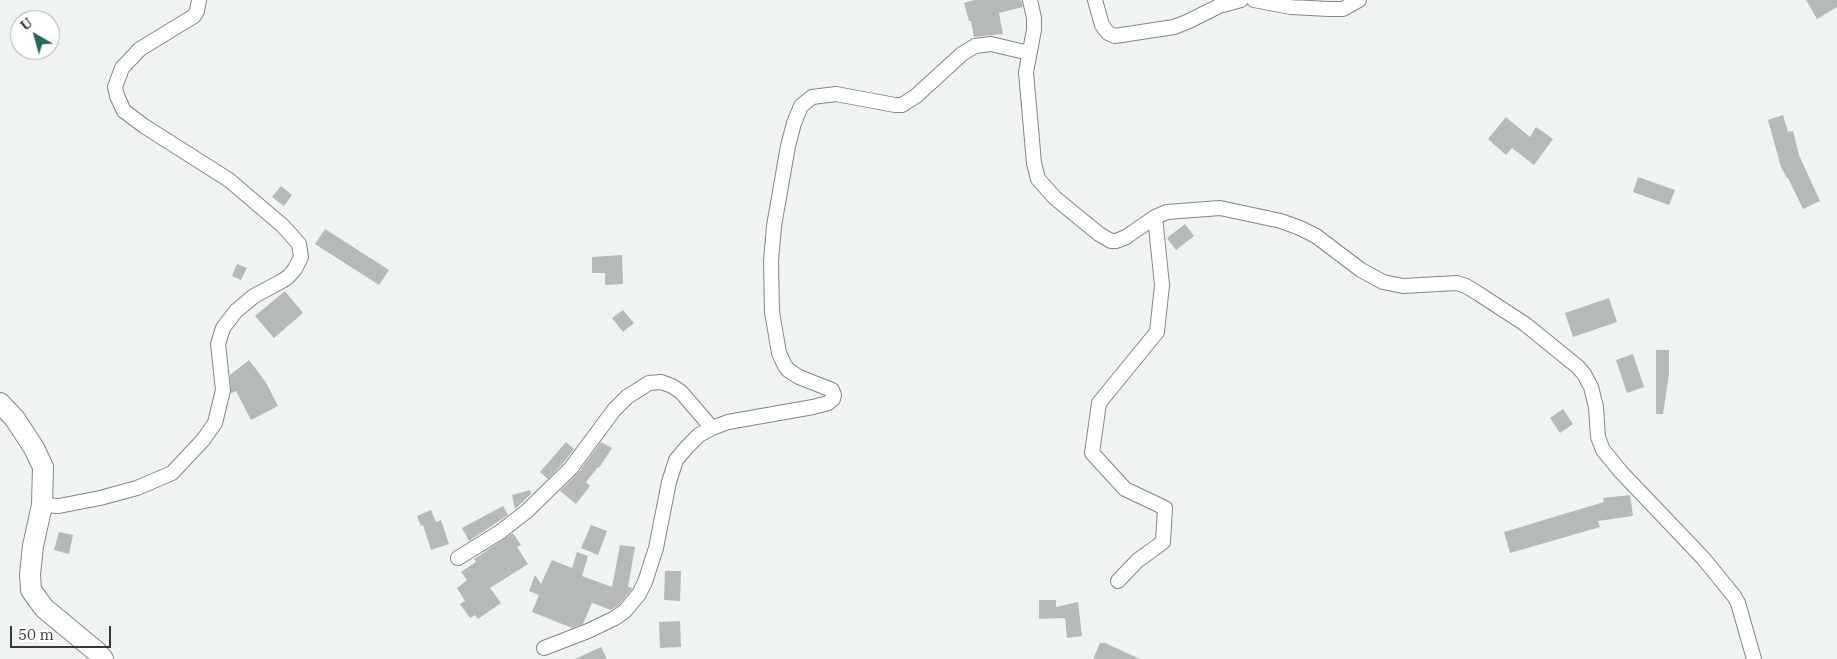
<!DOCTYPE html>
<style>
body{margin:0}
#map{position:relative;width:1837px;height:659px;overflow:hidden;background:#eff3f2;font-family:"IBM Plex Serif",serif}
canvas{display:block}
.north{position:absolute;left:10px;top:10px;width:50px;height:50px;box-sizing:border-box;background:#fff;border:1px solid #afb0af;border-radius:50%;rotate:322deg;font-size:14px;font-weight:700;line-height:20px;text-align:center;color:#373938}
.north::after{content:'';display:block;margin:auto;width:18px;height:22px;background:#26695a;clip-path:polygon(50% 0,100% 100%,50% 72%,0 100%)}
.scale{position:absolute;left:10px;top:626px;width:101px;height:22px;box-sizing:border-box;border:2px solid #373938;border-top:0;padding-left:6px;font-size:15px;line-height:18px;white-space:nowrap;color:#373938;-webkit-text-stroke:4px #fff;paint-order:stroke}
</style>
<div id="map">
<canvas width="1837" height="659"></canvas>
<div class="north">U</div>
<div class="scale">50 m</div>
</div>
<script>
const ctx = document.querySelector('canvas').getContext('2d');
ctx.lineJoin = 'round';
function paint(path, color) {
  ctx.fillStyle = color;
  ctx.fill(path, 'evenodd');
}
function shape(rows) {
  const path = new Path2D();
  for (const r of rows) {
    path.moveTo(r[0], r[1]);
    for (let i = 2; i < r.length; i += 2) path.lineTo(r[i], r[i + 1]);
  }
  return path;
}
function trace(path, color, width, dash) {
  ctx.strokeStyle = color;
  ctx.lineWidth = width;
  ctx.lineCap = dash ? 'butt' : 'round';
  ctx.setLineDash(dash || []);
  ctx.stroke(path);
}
const building = shape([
 [974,0,1021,0,1023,7,999,13,1003,34,974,37,971,21,969,21,964,3],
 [1806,0,1837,0,1837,7,1817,19],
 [1783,115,1788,132,1793,131,1799,155,1820,201,1803,209,1788,178,1787,178,1781,167,1768,120],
 [1506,117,1530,137,1536,127,1553,139,1534,165,1512,148,1506,155,1488,139],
 [1638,177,1675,190,1669,205,1633,192],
 [281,186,292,195,284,206,272,197],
 [1185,224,1194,236,1176,250,1167,238],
 [325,229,389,270,379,285,315,244],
 [622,255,623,284,605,285,605,273,592,273,592,257],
 [237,264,247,268,241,280,232,276],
 [285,291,303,313,274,338,255,316],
 [1609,298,1617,322,1573,337,1565,313],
 [623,310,634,323,623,332,612,318],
 [1656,350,1669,350,1669,374,1663,414,1656,414],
 [1633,354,1644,387,1627,393,1616,360],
 [249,360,265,381,278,406,251,420,236,391,231,393,230,375],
 [1563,409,1573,424,1560,433,1550,418],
 [566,442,574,449,564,462,548,479,540,472],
 [601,442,612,448,599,468,598,467,586,482,590,486,576,504,560,491,578,473],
 [530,490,531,494,515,509,512,495],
 [1630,495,1633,516,1598,521,1600,527,1510,553,1504,532,1604,502,1603,498],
 [503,506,508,515,469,541,462,528],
 [431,510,436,522,441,520,449,544,431,550,423,525,421,526,417,516],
 [591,525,607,531,598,555,581,548],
 [59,532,73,535,69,554,54,550],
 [513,533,521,545,517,547,528,564,490,588,501,603,478,619,475,615,470,618,460,604,465,601,457,588,467,580,461,572,476,562,474,559],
 [620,545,635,547,628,587,632,588,632,589,619,605,611,610,592,603,583,624,572,628,532,612,539,595,529,591,535,575,541,584,552,560,572,568,577,552,588,556,582,576,612,587],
 [665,571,681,571,680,601,664,600],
 [1039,600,1056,600,1056,607,1078,602,1082,636,1067,638,1065,618,1039,619],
 [680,621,681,647,660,648,659,622],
 [1100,643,1105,643,1140,659,1093,659],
 [601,647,607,659,575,659]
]);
const street = shape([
 [1030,0,1034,18,1034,30,1026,72,1034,163,1038,179,1055,198,1099,234,1111,241,1116,241,1126,237,1155,217,1167,212,1220,208,1281,221,1300,228,1316,236,1361,270,1383,282,1403,286,1457,283,1466,286,1479,294,1525,324,1578,367,1584,374,1591,387,1596,407,1598,437,1603,450,1621,472,1703,558,1734,596,1738,603,1754,659],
 [1095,0,1102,25,1108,33,1115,36,1174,27,1187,22,1219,6,1241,0],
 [1254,0,1291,7,1329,9,1343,9,1359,0],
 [42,505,59,506,100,498,137,488,172,473,203,440,215,423,223,390,218,344,223,328,236,311,254,296,282,281,288,277,295,269,301,257,299,244,283,226,229,180,144,126,124,111,117,96,115,87,122,68,140,49,194,16,197,11,199,0],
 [458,558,500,532,527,511,571,468,614,410,627,397,649,383,661,382,672,386,681,392,712,428],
 [1118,581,1137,561,1163,542,1165,508,1125,489,1092,453,1099,403,1157,332,1162,285,1155,217],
 [544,648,588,631,615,618,625,611,639,594,645,582,656,548,669,482,676,460,687,447,699,435,712,428,728,422,813,407,828,403,833,399,834,395,832,390,799,377,788,370,784,364,779,353,772,312,771,261,774,226,788,146,794,123,801,106,812,97,836,94,895,105,902,105,916,96,962,54,975,46,991,44,1029,53]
]);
const secondary = shape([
 [0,403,15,419,34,448,43,467,42,505,33,546,30,574,31,590,44,608,97,652,103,659]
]);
paint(building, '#b5b9b7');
trace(street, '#838785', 16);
trace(secondary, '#838785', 22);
trace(street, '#fff', 14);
trace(secondary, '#fff', 20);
</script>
